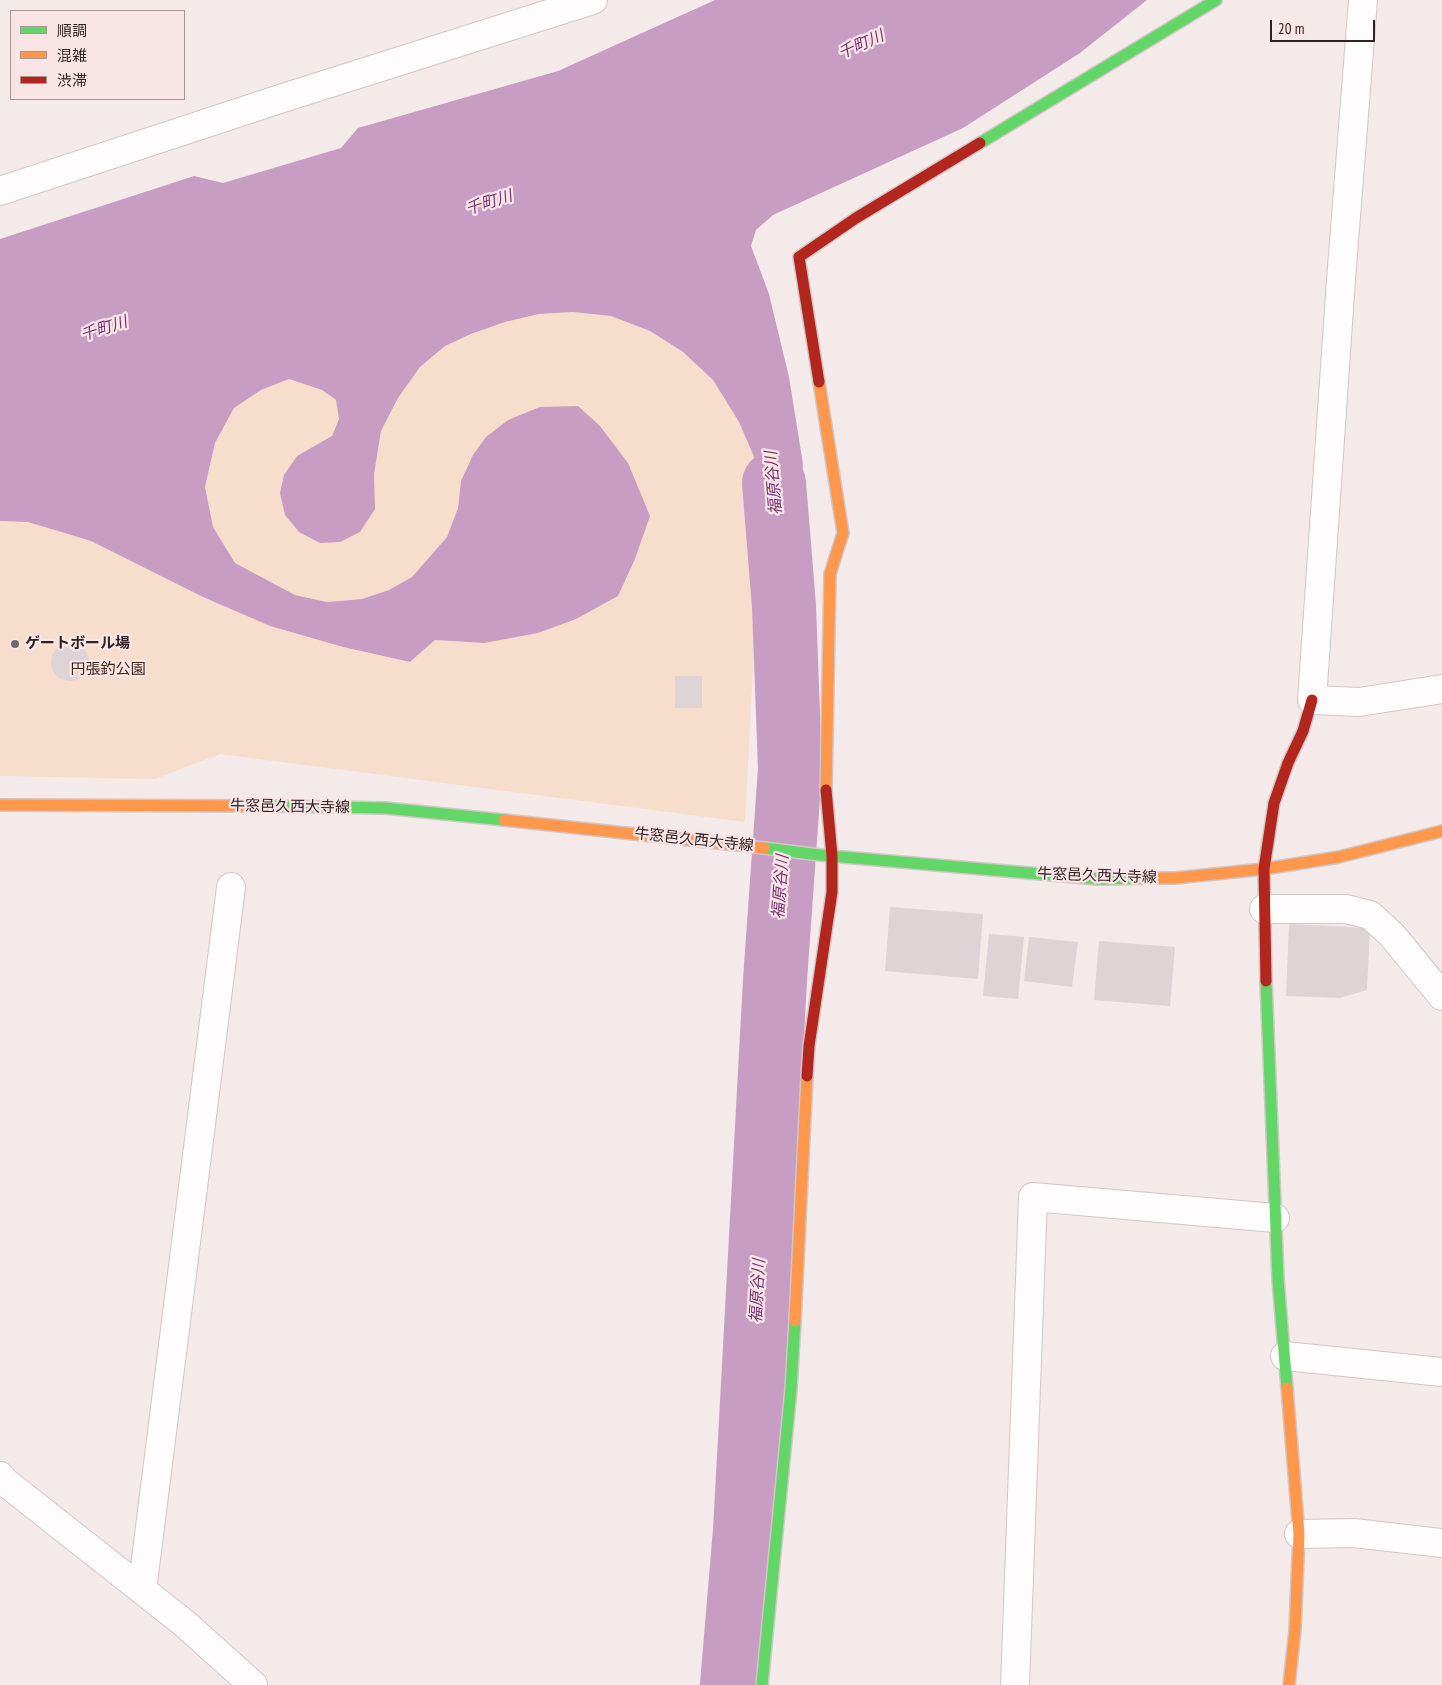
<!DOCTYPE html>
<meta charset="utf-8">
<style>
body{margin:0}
#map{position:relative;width:1442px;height:1685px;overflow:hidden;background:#f5eaea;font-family:"PT Sans Narrow","Noto Sans JP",sans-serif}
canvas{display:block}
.legend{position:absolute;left:10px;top:10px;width:175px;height:90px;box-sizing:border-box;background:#fae5e6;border:1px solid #a99798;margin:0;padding:6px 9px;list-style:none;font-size:15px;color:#2f2223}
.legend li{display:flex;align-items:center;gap:10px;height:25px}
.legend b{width:25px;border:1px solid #a99798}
.scale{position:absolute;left:1270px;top:20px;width:105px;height:22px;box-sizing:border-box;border:2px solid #2f2223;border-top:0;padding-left:6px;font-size:15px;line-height:18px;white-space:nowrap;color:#2f2223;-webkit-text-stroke:4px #fae5e6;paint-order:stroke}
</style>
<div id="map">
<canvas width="1442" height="1685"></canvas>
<ul class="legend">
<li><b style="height:6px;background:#63d668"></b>順調</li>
<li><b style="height:6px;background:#ff974d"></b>混雑</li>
<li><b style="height:6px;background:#b3261e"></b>渋滞</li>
</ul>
<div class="scale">20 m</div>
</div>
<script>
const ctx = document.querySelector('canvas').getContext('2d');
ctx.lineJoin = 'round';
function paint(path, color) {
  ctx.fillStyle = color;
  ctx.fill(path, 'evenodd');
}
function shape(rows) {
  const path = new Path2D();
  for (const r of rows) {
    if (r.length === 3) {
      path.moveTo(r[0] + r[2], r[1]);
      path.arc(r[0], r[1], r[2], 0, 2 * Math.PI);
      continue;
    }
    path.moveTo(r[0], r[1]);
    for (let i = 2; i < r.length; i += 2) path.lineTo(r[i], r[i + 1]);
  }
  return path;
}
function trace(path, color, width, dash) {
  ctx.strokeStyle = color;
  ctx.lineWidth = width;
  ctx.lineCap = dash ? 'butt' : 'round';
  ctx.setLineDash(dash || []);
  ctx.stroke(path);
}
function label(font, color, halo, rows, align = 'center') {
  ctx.font = font + ' "PT Sans Narrow","Noto Sans JP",sans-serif';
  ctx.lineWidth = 4.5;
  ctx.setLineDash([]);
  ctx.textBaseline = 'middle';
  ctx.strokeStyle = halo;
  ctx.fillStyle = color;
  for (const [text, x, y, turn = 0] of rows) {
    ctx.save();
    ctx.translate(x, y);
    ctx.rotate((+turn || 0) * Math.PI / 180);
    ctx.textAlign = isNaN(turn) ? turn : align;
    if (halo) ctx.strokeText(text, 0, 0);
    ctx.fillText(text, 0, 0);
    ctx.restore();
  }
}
const green = shape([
 [568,312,611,316,650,331,683,352,713,380,739,422,755,459,760,534,745,822,220,754,155,779,0,776,0,521,28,522,91,541,203,597,270,626,343,647,410,662,435,640,484,643,618,596,635,559,650,516,461,481,458,508,447,537,412,577,389,590,362,599,327,602,295,595,235,563,213,527,205,487,215,443,234,408,261,390,289,379,322,390,336,399,339,419,332,436,375,509,374,474,381,431,398,398,420,367,445,346,475,333,505,322,539,314]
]);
const water = shape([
 [715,0,1147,0,1080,53,963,128,773,215,756,230,751,246,769,294,789,377,803,464,798,533,782,572,760,534,758,477,755,459,739,422,713,380,683,352,650,331,611,316,572,312,539,314,505,322,471,334,445,346,420,367,398,398,381,431,374,474,375,509,360,532,340,542,320,543,299,532,285,515,280,493,284,475,297,456,332,436,339,419,336,400,322,390,289,379,261,390,234,408,215,443,205,487,213,527,235,563,295,595,327,602,362,599,389,590,412,577,447,537,458,508,461,481,473,455,486,437,508,420,540,407,578,406,600,426,628,463,650,516,635,559,618,596,576,619,538,633,484,643,435,640,410,662,343,647,270,626,203,597,91,541,28,522,0,521,0,239,194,176,223,183,341,148,358,128,558,71]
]);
const river = shape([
 [732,1685,745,1530,775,980,790,769,784,606,774,483]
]);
const building = shape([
 [70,662,19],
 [675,676,702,676,702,708,675,708],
 [890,907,983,914,978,979,885,971],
 [1289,924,1370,928,1367,990,1340,998,1286,996],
 [989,934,1024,937,1018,999,983,996],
 [1029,937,1078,942,1072,987,1024,981],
 [1099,941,1175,947,1170,1006,1094,1000]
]);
const street = shape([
 [1363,0,1341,280,1312,700,1359,702,1442,689],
 [0,191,286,97,593,0],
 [1264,909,1346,909,1370,915,1392,935,1442,996],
 [1285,1356,1442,1372],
 [0,1476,4,1481,184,1623,253,1685],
 [1299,1534,1354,1533,1442,1543],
 [142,1590,231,887],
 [1015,1685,1033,1197,1275,1218]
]);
const fast = shape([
 [980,143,1216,0],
 [271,806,385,808,504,820],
 [764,848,820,855,1098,879,1156,878],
 [1266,981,1278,1279,1287,1388],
 [762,1685,791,1389,795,1321]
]);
const slow = shape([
 [819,382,843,533,830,574,826,790],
 [0,805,271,806],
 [504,820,764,848],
 [1156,878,1175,878,1264,869,1339,857,1442,831],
 [795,1321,807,1076],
 [1287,1388,1299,1534,1295,1630,1289,1685]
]);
const jam = shape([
 [819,382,799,257,856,218,980,143],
 [1266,981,1264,869,1274,803,1288,763,1303,731,1312,700],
 [807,1076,809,1046,832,892,832,856,826,790]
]);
const markers = [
 [15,644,5,"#746869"]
];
const poiNames = [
 ["ゲートボール場",25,644]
];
const parkNames = [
 ["円張釣公園",108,670]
];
const streetNames = [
 ["牛窓邑久西大寺線",290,807,1],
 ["牛窓邑久西大寺線",694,840,6],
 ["牛窓邑久西大寺線",1097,876,2]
];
const waterNames = [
 ["千町川",861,45,-24],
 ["千町川",489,203,-18],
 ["千町川",104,329,-18],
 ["福原谷川",774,483,-95],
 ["福原谷川",781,887,-86],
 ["福原谷川",758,1291,-87]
];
paint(green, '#f7ddcb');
paint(water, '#c89dc4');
trace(river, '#c89dc4', 64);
paint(building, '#ded3d5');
trace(street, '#d2c6c6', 30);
trace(fast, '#d2c6c6', 14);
trace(slow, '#d2c6c6', 14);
trace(jam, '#d2c6c6', 14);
trace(street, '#fefcfc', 28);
trace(fast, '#63d668', 11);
trace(slow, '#ff974d', 11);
trace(jam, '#b3261e', 11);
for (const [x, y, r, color] of markers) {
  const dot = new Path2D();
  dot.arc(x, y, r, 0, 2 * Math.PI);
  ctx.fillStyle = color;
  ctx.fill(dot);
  trace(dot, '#fae5e6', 2);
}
label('bold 15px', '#2f2223', '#fae5e6', poiNames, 'left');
label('15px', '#3d240c', '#fae5e6', parkNames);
label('15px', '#2f2223', '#fae5e6', streetNames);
label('italic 16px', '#763376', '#fae5e6', waterNames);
</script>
